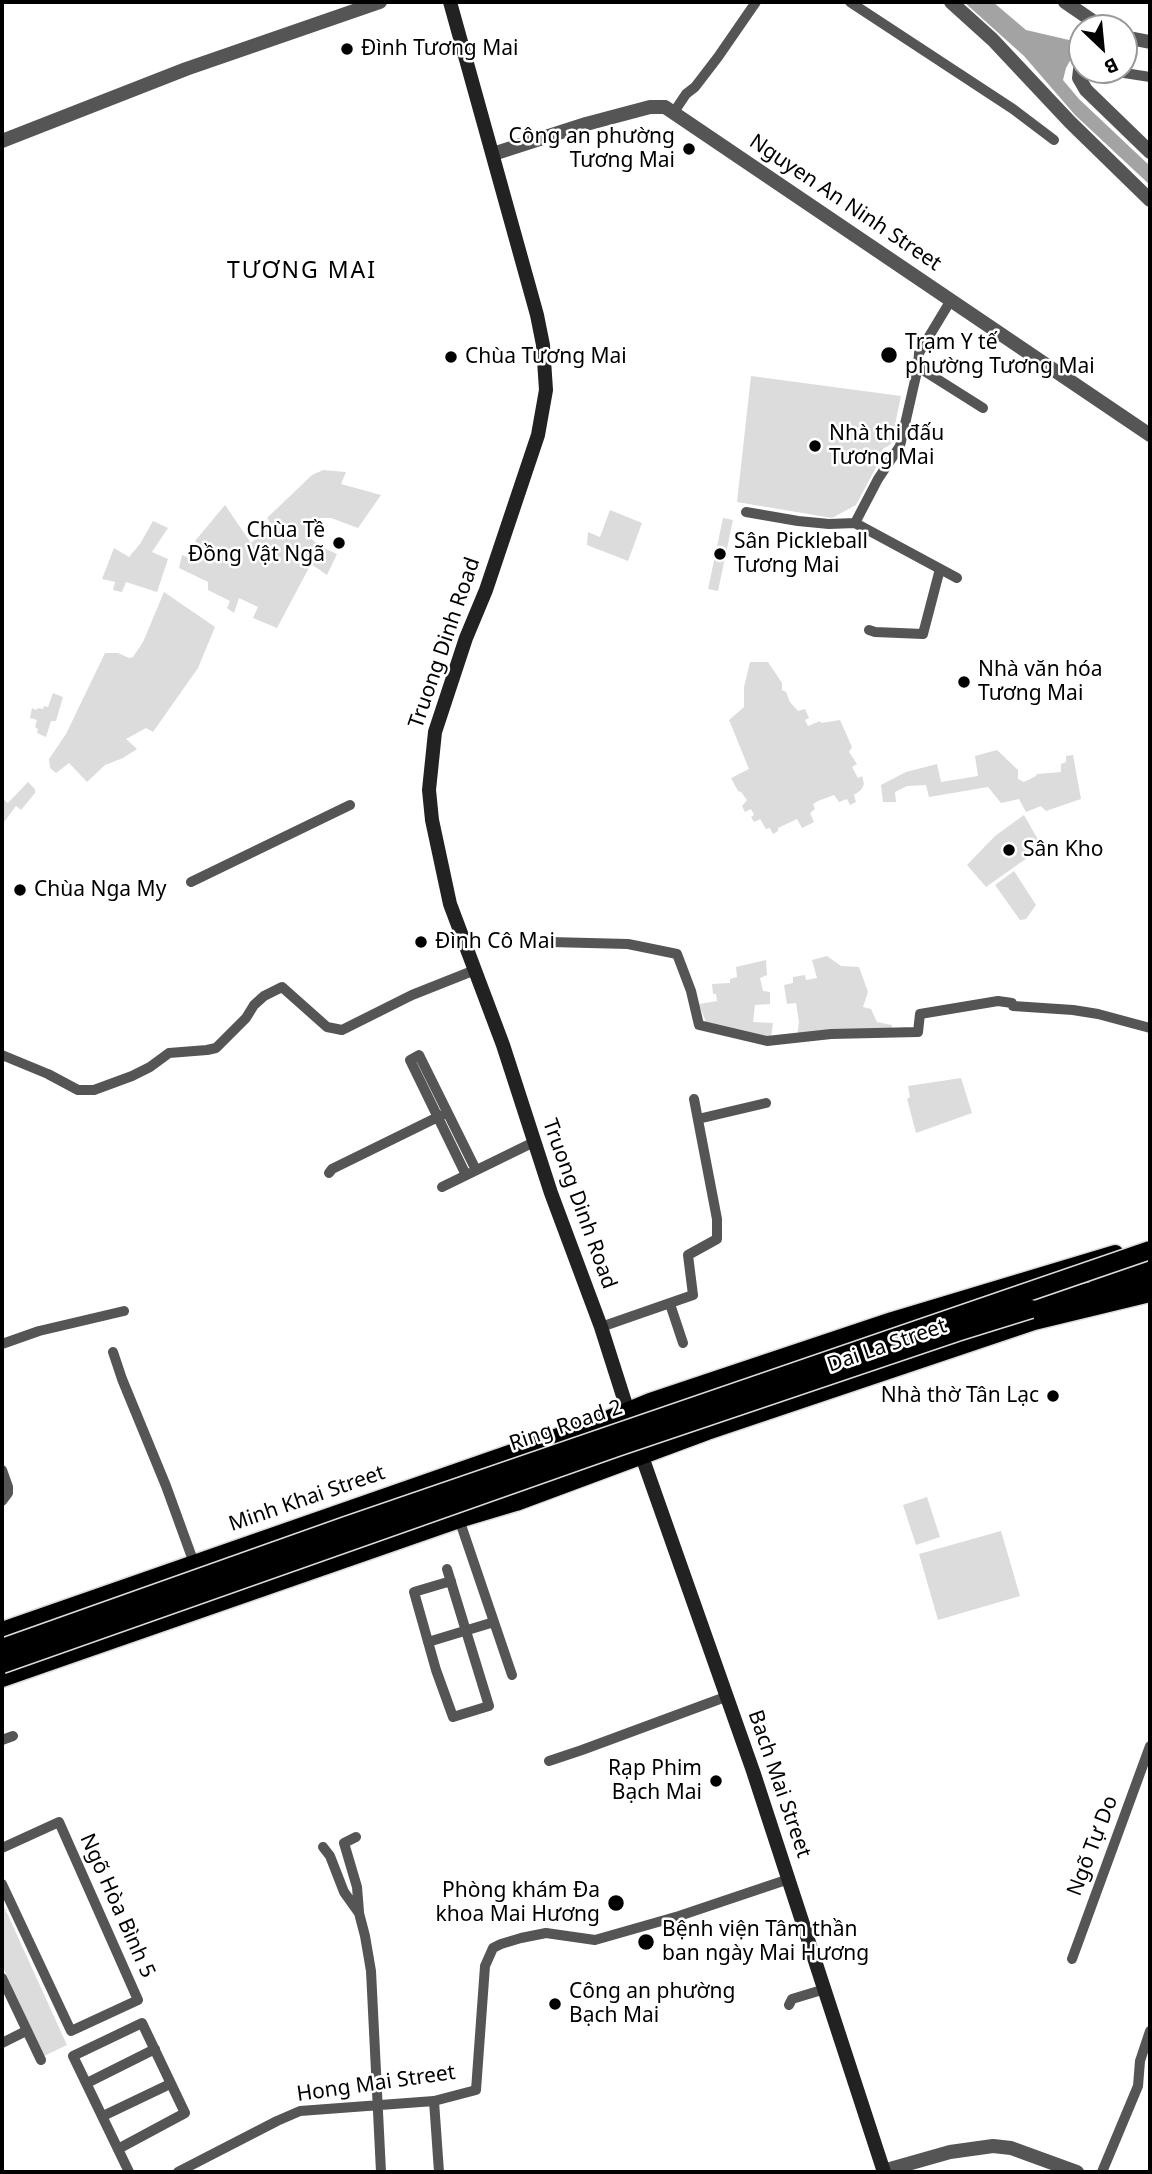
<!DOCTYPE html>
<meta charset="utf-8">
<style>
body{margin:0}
#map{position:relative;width:1152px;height:2174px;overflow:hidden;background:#fff;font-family:"Noto Sans",sans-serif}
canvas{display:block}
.frame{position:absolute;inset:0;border:4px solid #000;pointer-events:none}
.north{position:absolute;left:1068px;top:14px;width:70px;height:70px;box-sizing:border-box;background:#fff;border:2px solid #999;border-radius:50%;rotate:154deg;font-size:19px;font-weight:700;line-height:28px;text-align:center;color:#000}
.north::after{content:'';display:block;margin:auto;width:24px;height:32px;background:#000;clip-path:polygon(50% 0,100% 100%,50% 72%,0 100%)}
</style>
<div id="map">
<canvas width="1152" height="2174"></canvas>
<div class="frame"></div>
<div class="north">B</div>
</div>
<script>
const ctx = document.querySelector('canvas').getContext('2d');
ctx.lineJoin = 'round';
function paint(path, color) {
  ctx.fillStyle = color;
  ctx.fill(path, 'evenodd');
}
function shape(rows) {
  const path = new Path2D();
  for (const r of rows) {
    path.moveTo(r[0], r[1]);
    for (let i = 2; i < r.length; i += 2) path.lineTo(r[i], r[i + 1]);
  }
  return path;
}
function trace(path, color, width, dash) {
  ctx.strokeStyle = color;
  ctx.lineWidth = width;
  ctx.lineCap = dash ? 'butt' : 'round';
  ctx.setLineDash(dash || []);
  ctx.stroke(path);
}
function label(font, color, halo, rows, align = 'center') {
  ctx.font = font + ' "Noto Sans",sans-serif';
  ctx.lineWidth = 5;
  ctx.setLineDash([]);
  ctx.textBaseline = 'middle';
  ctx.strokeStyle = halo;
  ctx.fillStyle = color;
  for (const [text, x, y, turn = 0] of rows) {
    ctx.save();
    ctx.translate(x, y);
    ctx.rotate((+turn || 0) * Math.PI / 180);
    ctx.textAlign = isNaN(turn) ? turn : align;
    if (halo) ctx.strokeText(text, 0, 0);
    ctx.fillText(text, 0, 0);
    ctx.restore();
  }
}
const green = shape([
 [751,376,901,396,891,444,883,449,879,457,880,460,856,505,832,518,737,502],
 [323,470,346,472,341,484,381,495,358,528,331,518,321,518,313,524,310,531,312,539,319,546,337,554,327,575,311,564,277,628,253,618,258,607,239,598,234,613,227,608,230,601,208,590,208,582,179,568,182,555,189,558,199,545,195,541,225,505,251,543,271,524,267,518,312,475],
 [610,510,642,523,628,561,587,545,588,532,600,537],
 [723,518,733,520,718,591,708,589],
 [153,521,168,528,152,552,168,559,157,592,126,582,122,592,113,590,115,582,102,579,114,548,129,557,140,544],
 [164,592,215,627,198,668,153,732,146,728,126,739,137,749,123,758,105,765,87,782,69,763,56,773,50,768,49,759,66,734,105,653,118,653,129,658,133,657,143,642],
 [750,662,768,662,782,683,782,690,786,692,790,702,798,711,805,709,809,718,805,720,808,726,820,721,821,723,840,720,852,747,849,752,857,764,852,767,858,778,862,776,864,784,861,790,854,795,856,802,850,805,847,799,839,802,834,795,818,801,813,804,815,809,810,813,814,822,802,828,797,819,778,828,778,831,773,834,770,828,766,829,760,819,754,822,751,817,754,815,751,809,745,812,742,806,747,800,741,792,738,791,731,778,749,769,729,720,744,707,744,687],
 [53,693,63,697,56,721,51,721,46,737,37,733,38,729,35,727,37,720,30,718,32,708,36,710,38,708,43,709,44,706,48,707],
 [997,750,1018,770,1018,779,1024,782,1036,776,1037,774,1061,772,1061,764,1066,762,1066,756,1073,755,1081,799,1046,811,1041,806,1026,812,1019,799,1001,803,988,787,929,797,926,785,907,786,895,792,896,802,883,802,881,785,906,772,937,764,941,782,978,776,975,756],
 [28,782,35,789,35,793,21,810,16,806,4,822,2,820,2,798,8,803],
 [1024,815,1040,843,1038,852,1027,858,986,887,967,865,995,836],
 [1014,871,1036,905,1026,919,1020,920,995,885],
 [827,956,841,966,859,967,868,992,863,1007,871,1009,877,1022,892,1025,891,1032,797,1036,799,1022,796,1003,787,1004,784,985,793,983,793,977,805,975,806,980,817,978,812,960],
 [766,960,767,975,760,978,763,991,770,992,770,1004,755,1005,753,1022,773,1023,771,1038,707,1025,699,1004,717,1001,716,994,713,994,712,984,730,983,730,979,737,977,736,967],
 [961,1078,972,1113,916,1133,907,1099,910,1097,908,1086],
 [927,1497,940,1537,916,1545,903,1505],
 [1001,1531,1020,1596,938,1620,919,1554],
 [2,1902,67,2045,44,2056,2,1965]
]);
const water = shape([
 [964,2,993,2,1026,30,1082,43,1082,60,1071,59,1066,68,1063,80,1079,99,1150,166,1150,185,1075,115,1024,56]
]);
const minor = shape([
 [850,2,1013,109,1054,140],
 [1105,70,1150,77],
 [674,112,686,94,695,87,718,57,756,2],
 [918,367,983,408],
 [746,512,798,521,829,524,855,523,957,578],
 [855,523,878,479,900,446,918,367,919,353,951,300],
 [869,630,875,632,923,634,940,569],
 [191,882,350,805],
 [550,942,628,944,677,954,691,991,699,1025,767,1041,831,1034,918,1032,920,1014,998,1001,1012,1003,1013,1006,1073,1010,1098,1014,1150,1028],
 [2,1055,48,1074,78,1090,94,1090,132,1076,150,1067,169,1053,207,1050,216,1048,246,1018,254,1005,264,996,282,987,327,1027,342,1030,412,995,475,970],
 [698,1119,766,1103],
 [329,1173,332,1169,442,1115],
 [466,1175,410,1060,419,1055,476,1170],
 [442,1187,534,1142],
 [670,1304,683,1343],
 [601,1327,693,1295,688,1255,717,1239,717,1219,694,1099],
 [2,1344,39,1331,124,1311],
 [113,1352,122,1379,166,1486,194,1563],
 [2,1470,8,1487,8,1493,2,1501],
 [459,1519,512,1675],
 [447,1569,489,1706,453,1717,436,1670,414,1592,451,1581],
 [428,1642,494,1622],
 [2,1740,13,1736],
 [549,1761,582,1750,728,1696],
 [356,1837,344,1843,357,1887,359,1912],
 [323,1847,330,1856,344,1892,359,1913,365,1936,371,1971,381,2172],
 [2,1848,59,1822,138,2000,71,2031,2,1884],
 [1072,1959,1150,1746],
 [2,1978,41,2060],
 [789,2005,792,1999,825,1989],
 [2,2043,26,2031],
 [87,2083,155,2049],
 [434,2101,439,2172],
 [103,2116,170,2084],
 [118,2149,185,2113,142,2023,73,2056,129,2172],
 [178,2172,277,2121,300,2111,434,2101,476,2090,485,1966,493,1948,501,1944,521,1938,546,1933,595,1940,679,1916,789,1879],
 [1102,2172,1138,2086,1140,2061,1150,2031]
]);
const tertiary = shape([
 [951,2,993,40,1070,122,1150,200],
 [1065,2,1103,28],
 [1124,37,1150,42],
 [1082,54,1079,78,1086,90,1150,152],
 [2,141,186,69,380,2],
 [493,154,586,124,650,107,665,107,1150,435],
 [883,2171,950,2152,993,2146,1011,2148,1077,2172]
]);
const secondary = shape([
 [450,2,537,315,543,345,546,390,538,435,486,590,466,638,435,732,429,790,432,820,450,904,503,1045,551,1193,601,1327,631,1421],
 [639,1448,753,1771,884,2172]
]);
const primary = shape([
 [2,1631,604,1421,650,1402,892,1321,1115,1254],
 [2,1678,459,1519,516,1502,707,1431,1034,1321,1150,1293]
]);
const trunk = shape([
 [1096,1275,1150,1262],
 [1031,1309,1079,1294,1150,1277]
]);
const trunkBridge = shape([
 [2,1648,346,1526,1150,1250],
 [2,1664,617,1447,957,1332,1031,1309]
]);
const markers = [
 [347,49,7,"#000"],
 [689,149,7,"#000"],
 [889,355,9,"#000"],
 [451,357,7,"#000"],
 [815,446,7,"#000"],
 [339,543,7,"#000"],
 [720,554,7,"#000"],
 [964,682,7,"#000"],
 [1009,850,7,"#000"],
 [20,890,7,"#000"],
 [421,942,7,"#000"],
 [1053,1396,7,"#000"],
 [716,1781,7,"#000"],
 [616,1903,9,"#000"],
 [646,1942,9,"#000"],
 [555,2004,7,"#000"]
];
const poiNames = [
 ["Đình Tương Mai",361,49],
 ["Công an phường",675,137,"right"],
 ["Tương Mai",675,161,"right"],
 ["Trạm Y tế",905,343],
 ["phường Tương Mai",905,367],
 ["Chùa Tương Mai",465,357],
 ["Nhà thi đấu",829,434],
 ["Tương Mai",829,458],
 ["Chùa Tề",325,531,"right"],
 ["Đồng Vật Ngã",325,555,"right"],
 ["Sân Pickleball",734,542],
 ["Tương Mai",734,566],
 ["Nhà văn hóa",978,670],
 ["Tương Mai",978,694],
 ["Sân Kho",1023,850],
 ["Chùa Nga My",34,890],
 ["Đình Cô Mai",435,942],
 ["Nhà thờ Tân Lạc",1039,1396,"right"],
 ["Rạp Phim",702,1769,"right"],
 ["Bạch Mai",702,1793,"right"],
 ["Phòng khám Đa",600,1891,"right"],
 ["khoa Mai Hương",600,1915,"right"],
 ["Bệnh viện Tâm thần",662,1930],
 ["ban ngày Mai Hương",662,1954],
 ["Công an phường",569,1992],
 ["Bạch Mai",569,2016]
];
const streetNames = [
 ["Nguyen An Ninh Street",845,203,34],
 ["Truong Dinh Road",445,643,-71],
 ["Truong Dinh Road",579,1204,70],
 ["Dai La Street",887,1346,-19],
 ["Ring Road 2",566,1426,-19],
 ["Minh Khai Street",307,1499,-19],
 ["Bach Mai Street",779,1784,71],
 ["Ngõ Tự Do",1093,1846,-69],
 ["Ngõ Hòa Bình 5",117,1906,66],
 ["Hong Mai Street",376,2084,-8]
];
const neighbourhoodNames = [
 ["TƯƠNG MAI",302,271]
];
paint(green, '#dcdcdc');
paint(water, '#a3a3a3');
trace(primary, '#dbdbdb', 21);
trace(trunk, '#dbdbdb', 21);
trace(minor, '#555', 10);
trace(tertiary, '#555', 14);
trace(secondary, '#222', 14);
trace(primary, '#000', 18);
trace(trunk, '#000', 18);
trace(trunkBridge, '#dbdbdb', 21, []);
trace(trunkBridge, '#000', 18);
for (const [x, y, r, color] of markers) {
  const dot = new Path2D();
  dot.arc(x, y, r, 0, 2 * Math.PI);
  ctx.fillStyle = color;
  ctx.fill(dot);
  trace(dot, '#fff', 2.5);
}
label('21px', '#000', '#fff', poiNames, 'left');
label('21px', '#000', '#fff', streetNames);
ctx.letterSpacing = '2px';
label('23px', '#000', '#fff', neighbourhoodNames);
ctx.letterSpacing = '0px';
</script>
